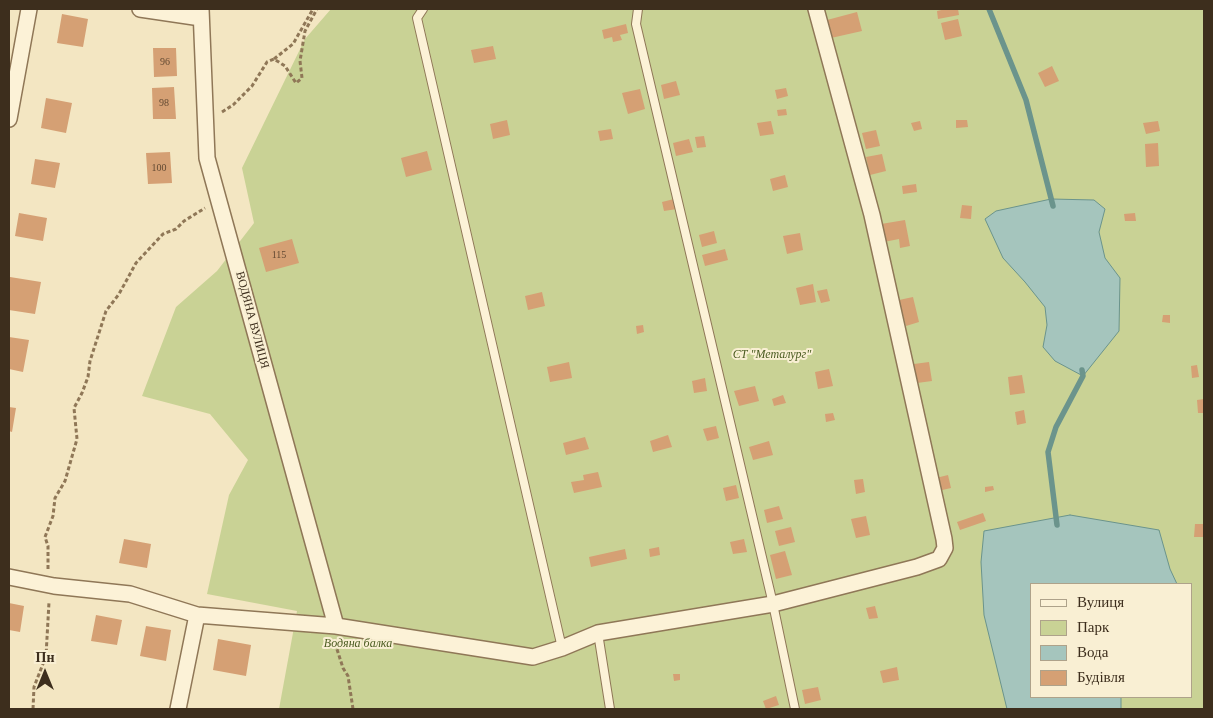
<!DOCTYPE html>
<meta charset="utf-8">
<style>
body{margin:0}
#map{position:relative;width:1213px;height:718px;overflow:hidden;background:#f3e6c2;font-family:"Times New Roman",serif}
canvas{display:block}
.frame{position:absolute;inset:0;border:10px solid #3d2e1d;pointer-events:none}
.legend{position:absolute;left:1030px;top:583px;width:162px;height:115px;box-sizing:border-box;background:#f9efd3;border:1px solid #aea28a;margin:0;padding:6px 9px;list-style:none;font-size:15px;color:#3d2e1d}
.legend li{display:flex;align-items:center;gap:10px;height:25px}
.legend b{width:25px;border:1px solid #aea28a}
.north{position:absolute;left:20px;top:648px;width:50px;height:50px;-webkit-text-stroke:4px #f9efd3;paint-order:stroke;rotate:0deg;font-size:14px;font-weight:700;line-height:20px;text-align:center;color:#3d2e1d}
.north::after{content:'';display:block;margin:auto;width:18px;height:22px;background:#3d2e1d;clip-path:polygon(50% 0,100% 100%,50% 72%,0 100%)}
</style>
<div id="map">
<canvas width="1213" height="718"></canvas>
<div class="frame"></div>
<ul class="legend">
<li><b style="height:6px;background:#fcf2d7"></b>Вулиця</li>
<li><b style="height:14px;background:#c9d295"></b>Парк</li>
<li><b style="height:14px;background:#a5c5bd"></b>Вода</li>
<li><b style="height:14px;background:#d5a074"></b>Будівля</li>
</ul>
<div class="north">Пн</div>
</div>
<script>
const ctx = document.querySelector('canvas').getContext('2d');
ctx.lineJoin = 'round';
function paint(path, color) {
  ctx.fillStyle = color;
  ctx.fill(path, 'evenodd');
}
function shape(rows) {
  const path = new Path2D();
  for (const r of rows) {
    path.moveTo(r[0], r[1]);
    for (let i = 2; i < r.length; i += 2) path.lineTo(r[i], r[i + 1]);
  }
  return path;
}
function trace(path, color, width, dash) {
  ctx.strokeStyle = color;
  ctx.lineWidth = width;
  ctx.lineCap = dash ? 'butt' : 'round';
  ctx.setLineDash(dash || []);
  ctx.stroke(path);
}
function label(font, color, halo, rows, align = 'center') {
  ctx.font = font + ' "Times New Roman",serif';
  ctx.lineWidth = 4;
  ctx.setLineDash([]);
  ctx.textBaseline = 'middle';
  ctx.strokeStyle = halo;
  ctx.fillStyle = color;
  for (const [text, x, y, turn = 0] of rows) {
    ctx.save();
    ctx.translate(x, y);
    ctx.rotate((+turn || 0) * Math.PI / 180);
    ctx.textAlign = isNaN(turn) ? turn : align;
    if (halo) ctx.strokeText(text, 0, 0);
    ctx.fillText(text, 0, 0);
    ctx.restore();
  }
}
const green = shape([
 [331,9,1204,9,1204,709,279,709,297,611,207,594,229,495,248,460,210,414,142,396,176,307,217,271,254,223,242,168,305,39],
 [1032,584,1192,584,1192,697,1032,697]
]);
const water = shape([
 [1051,199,1094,200,1105,209,1099,232,1105,258,1120,278,1119,331,1083,376,1055,361,1043,347,1047,325,1045,307,1025,282,1003,258,985,219,996,211,1051,199],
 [1070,515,1159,530,1170,569,1177,584,1032,584,1032,697,1121,697,1121,709,1007,709,984,615,981,562,984,531,1070,515]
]);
const stream = shape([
 [989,9,1026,100,1053,206],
 [1057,525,1048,452,1056,427,1083,376,1082,370]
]);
const building = shape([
 [946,9,958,9,959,15,938,19,937,11],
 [857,12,862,31,831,38,827,20],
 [62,14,88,19,83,47,57,43],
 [958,19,962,36,945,40,941,23],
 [626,24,628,33,620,35,622,40,613,42,612,37,604,39,602,30],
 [493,46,496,59,474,63,471,50],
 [153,48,176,48,177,76,154,77],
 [1052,66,1059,81,1045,87,1038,73],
 [676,81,680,95,664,99,661,85],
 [174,87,176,119,153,119,152,88],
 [786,88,788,96,777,99,775,90],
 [640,89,645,109,628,114,622,93],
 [46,98,72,103,66,133,41,128],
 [786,109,787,115,778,116,777,110],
 [507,120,510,135,493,139,490,124],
 [956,120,967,120,968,127,956,128],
 [771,121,774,134,760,136,757,123],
 [920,121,922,129,914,131,911,123],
 [1158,121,1160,131,1146,134,1143,123],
 [611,129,613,139,600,141,598,131],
 [876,130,880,146,866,149,862,133],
 [704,136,706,147,697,148,695,137],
 [689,139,693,152,676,156,673,143],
 [1158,143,1159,166,1146,167,1145,144],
 [427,151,432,170,406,177,401,158],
 [170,152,172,183,148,184,146,153],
 [882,154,886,171,870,175,866,157],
 [35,159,60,163,55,188,31,184],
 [785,175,788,187,773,191,770,179],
 [916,184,917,192,903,194,902,186],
 [674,199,677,209,664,211,662,202],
 [962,205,972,206,971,219,960,218],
 [19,213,47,218,43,241,15,236],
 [1135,213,1136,221,1125,221,1124,214],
 [905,220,910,246,900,248,899,239,884,242,881,224],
 [714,231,717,243,702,247,699,235],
 [800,233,803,250,787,254,783,236],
 [292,239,299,263,266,272,259,248],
 [725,249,728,260,705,266,702,255],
 [10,277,41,282,35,314,9,310],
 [813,284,816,302,800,305,796,288],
 [827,289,830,301,821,303,817,291],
 [542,292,545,306,528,310,525,296],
 [913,297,919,322,906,326,899,300],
 [1163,315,1170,315,1170,323,1162,322],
 [643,325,644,332,637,334,636,326],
 [9,337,29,340,23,372,9,369],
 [569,362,572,378,550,382,547,367],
 [929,362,932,381,917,383,914,364],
 [1197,365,1199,377,1192,378,1191,366],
 [829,369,833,386,818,389,815,372],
 [1022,375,1025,393,1010,395,1008,377],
 [705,378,707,391,694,393,692,381],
 [755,386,759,401,739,406,734,391],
 [783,395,786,403,774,406,772,399],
 [1204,399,1204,413,1198,413,1197,400],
 [9,407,16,408,12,432,9,431],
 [1024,410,1026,423,1017,425,1015,412],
 [833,413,835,420,826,422,825,414],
 [716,426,719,438,707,441,703,429],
 [668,435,672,447,653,452,650,441],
 [585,437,589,449,566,455,563,443],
 [769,441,773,455,753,460,749,447],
 [598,472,602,487,574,493,571,482,584,480,583,475],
 [948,475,951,488,938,491,936,478],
 [863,479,865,492,856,494,854,480],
 [736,485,739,498,726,501,723,488],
 [993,486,994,490,985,492,985,487],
 [779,506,783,519,767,523,764,510],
 [983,513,986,521,960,530,957,522],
 [866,516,870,535,856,538,851,519],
 [1195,524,1204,524,1204,537,1194,537],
 [791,527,795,542,779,546,775,531],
 [124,539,151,544,147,568,119,563],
 [744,539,747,552,733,554,730,542],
 [659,547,660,555,650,557,649,549],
 [625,549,627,559,591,567,589,557],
 [785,551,792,575,776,579,770,555],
 [9,603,24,606,20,632,9,630],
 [875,606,878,618,869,619,866,608],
 [96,615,122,620,117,645,91,641],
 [146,626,171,630,166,661,140,656],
 [218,639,251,645,246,676,213,670],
 [897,667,899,680,883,683,880,671],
 [673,674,680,674,680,680,674,681],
 [818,687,821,700,805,704,802,690],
 [776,696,779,705,766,709,763,701]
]);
const path = shape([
 [274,59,293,44,313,9],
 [222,112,233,105,252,86,267,62,274,59,285,66,296,83,302,78,300,61,305,31,317,9],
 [48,569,48,546,45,537,53,516,55,498,65,481,77,439,74,408,82,393,88,377,90,361,106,311,119,294,136,263,163,234,176,229,184,221,205,208],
 [335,643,343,668,348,676,353,709],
 [33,709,34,687,46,656,49,602]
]);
const service = shape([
 [423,9,417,18,562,648],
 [638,9,636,24,773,604,795,709],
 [598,633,610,709]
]);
const minor = shape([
 [140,9,201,18],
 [201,9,207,158,336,626],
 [9,119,29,9],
 [9,577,54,586,130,594,197,615,336,626,533,657,562,648,598,633,773,604,917,567,939,559,945,548,944,539,872,215,816,9],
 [178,709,197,615]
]);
const numberNames = [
 ["96",165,62],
 ["98",164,103],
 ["100",159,168],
 ["115",279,255]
];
const streetNames = [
 ["ВОДЯНА ВУЛИЦЯ",252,320,75]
];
const parkNames = [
 ["СТ \"Металург\"",772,355],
 ["Водяна балка",358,644]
];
paint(green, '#c9d295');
paint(water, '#a5c5bd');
trace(water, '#6b948c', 1);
trace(stream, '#6b948c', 5.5);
paint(building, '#d5a074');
trace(service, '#8f7757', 10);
trace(minor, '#8f7757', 18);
trace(path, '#8f7757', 3, [4, 2.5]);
trace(service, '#fcf2d7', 8);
trace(minor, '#fcf2d7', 15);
label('10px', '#634a33', null, numberNames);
label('12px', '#3d2e1d', '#f9efd3', streetNames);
label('italic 12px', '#4b5c21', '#f9efd3', parkNames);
</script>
